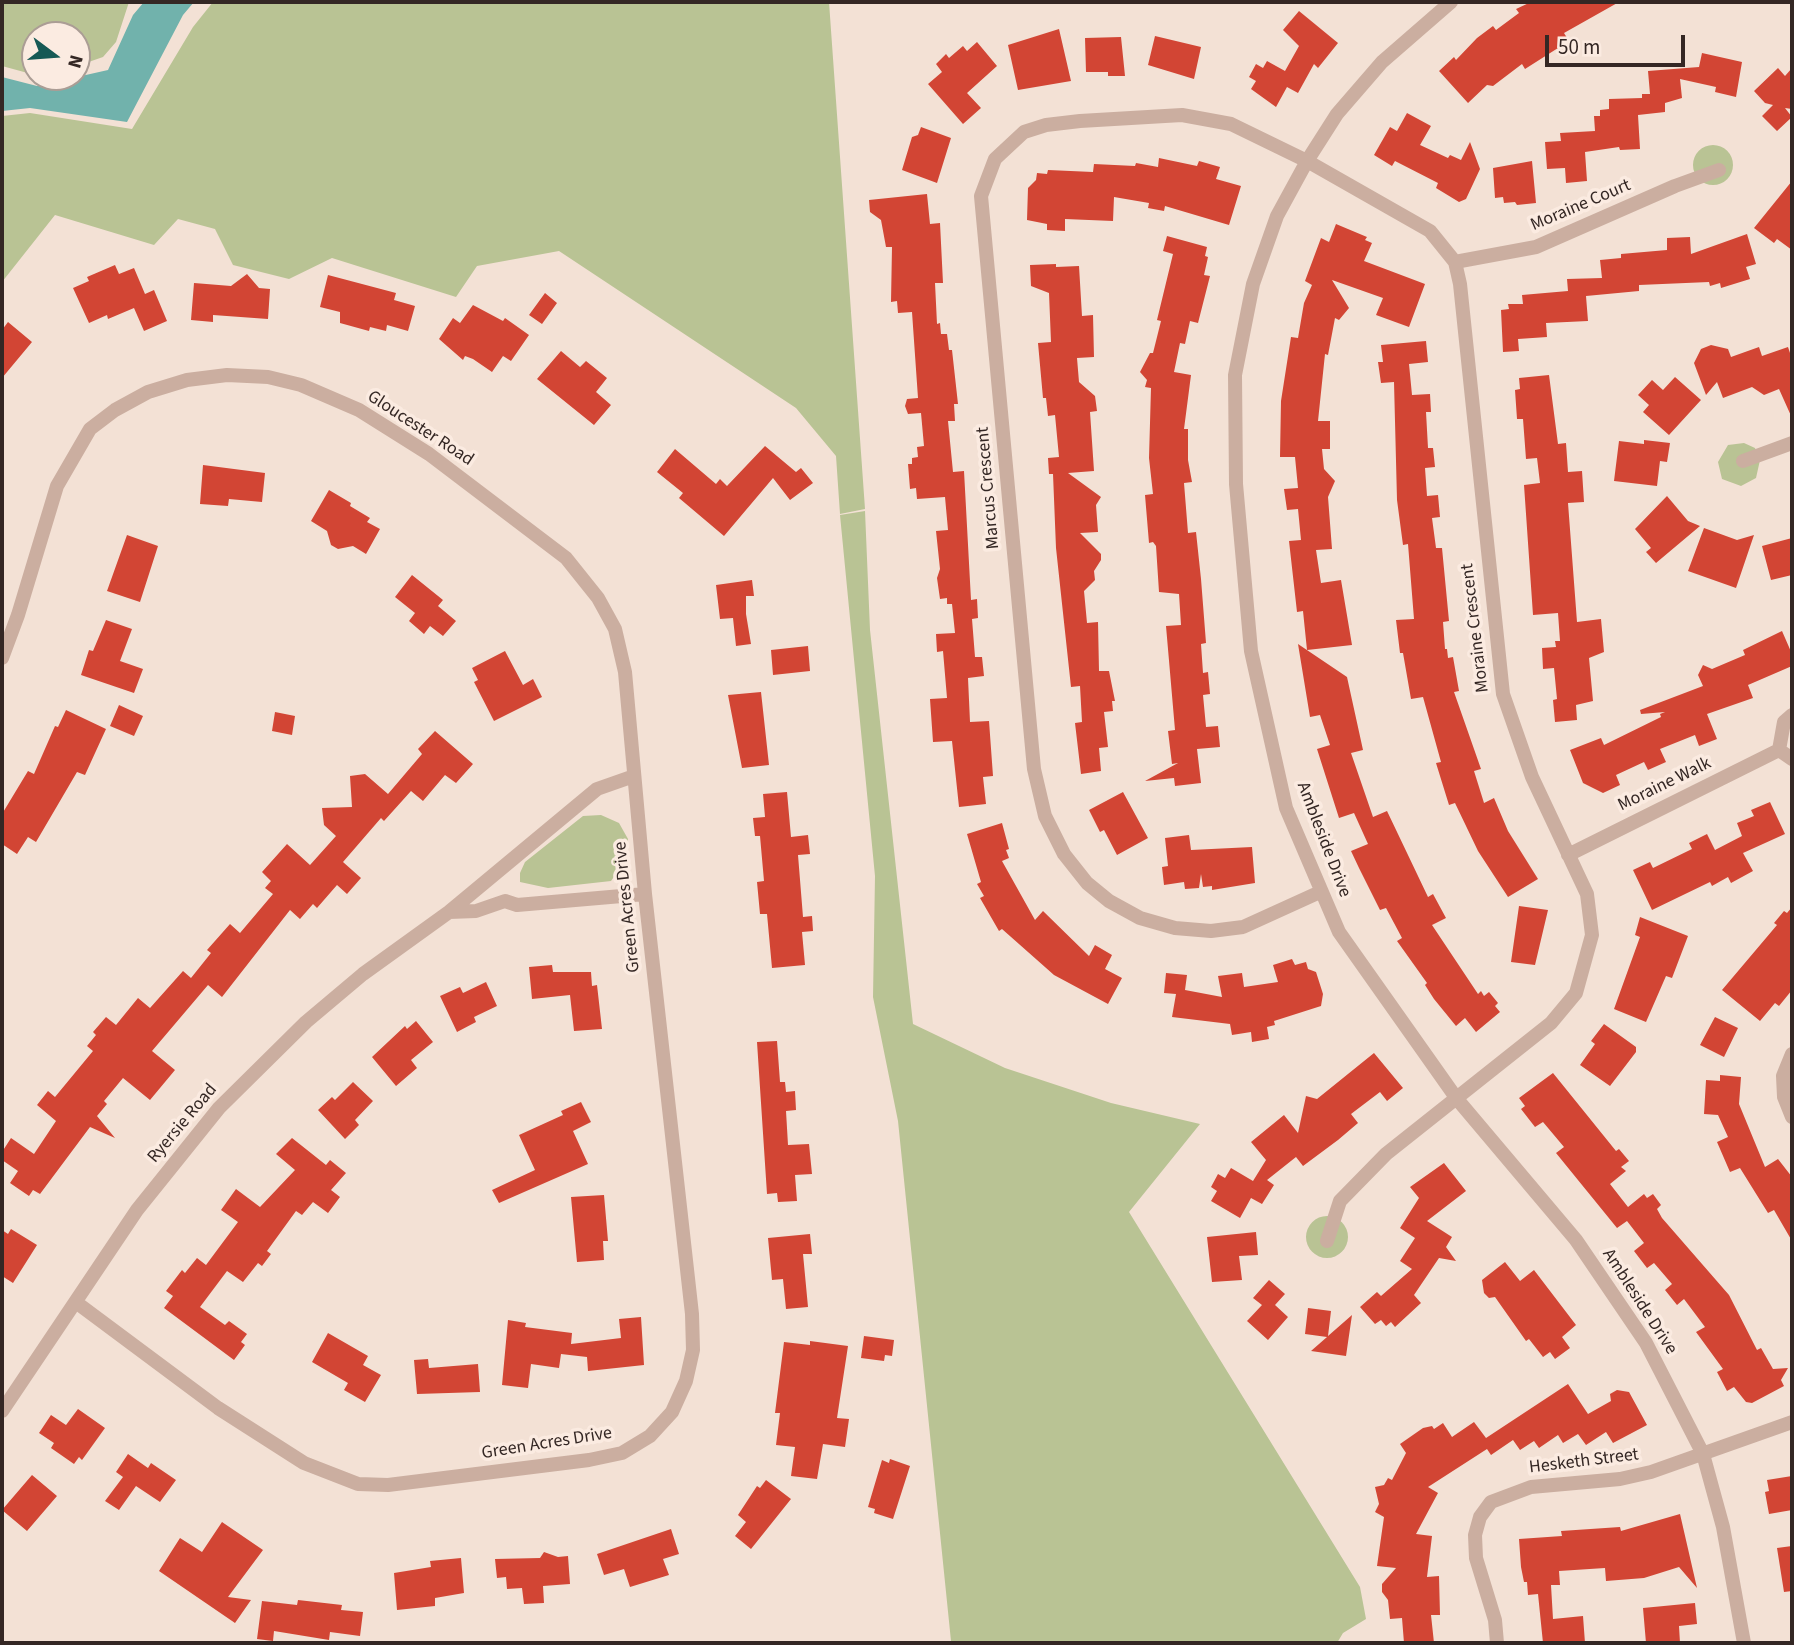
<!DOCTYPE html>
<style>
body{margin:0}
#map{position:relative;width:1794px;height:1645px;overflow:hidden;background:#f3e1d5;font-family:"Source Sans 3",sans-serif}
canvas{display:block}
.frame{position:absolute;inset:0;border:4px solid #342724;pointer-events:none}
.north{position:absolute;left:21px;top:21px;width:70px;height:70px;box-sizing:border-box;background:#fbebe1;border:2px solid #ab9d95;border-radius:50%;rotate:106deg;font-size:19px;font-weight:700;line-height:28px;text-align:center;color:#342724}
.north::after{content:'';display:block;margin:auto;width:24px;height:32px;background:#165955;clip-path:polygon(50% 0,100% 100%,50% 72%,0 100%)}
.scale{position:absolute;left:1545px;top:35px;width:140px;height:32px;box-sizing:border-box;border:4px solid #342724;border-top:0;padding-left:9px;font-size:21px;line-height:24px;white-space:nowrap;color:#342724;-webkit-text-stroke:5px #fbebe1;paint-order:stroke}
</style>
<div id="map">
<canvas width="1794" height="1645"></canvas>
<div class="frame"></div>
<div class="north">N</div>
<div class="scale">50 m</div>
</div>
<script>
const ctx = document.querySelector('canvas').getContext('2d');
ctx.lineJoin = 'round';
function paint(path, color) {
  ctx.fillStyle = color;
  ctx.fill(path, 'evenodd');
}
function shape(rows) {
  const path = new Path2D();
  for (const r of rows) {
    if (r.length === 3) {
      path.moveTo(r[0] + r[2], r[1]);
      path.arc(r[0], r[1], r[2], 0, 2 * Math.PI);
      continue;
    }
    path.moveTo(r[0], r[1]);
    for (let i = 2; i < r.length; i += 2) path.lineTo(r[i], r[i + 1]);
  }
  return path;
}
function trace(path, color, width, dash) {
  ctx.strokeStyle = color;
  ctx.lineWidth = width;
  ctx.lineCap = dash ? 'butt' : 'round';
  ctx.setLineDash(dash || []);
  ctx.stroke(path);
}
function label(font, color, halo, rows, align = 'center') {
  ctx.font = font + ' "Source Sans 3",sans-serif';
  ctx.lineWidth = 7;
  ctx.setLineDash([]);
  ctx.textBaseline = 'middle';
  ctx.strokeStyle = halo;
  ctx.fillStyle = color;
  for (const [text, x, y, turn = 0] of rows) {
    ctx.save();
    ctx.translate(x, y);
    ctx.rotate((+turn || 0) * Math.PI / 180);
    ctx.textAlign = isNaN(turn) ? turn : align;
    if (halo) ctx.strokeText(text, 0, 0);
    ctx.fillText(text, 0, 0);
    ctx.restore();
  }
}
const green = shape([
 [2,2,129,2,116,42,103,57,77,66,77,35,35,35,35,75,2,66],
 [213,2,829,2,865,509,840,514,836,456,796,408,559,251,477,266,456,297,332,258,289,279,233,265,215,229,178,219,154,245,55,215,2,282,2,116,30,113,132,129,193,27],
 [1713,165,20],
 [1744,443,1755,448,1760,460,1756,478,1741,486,1722,479,1718,462,1728,445],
 [865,511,870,630,913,1024,1005,1068,1111,1103,1200,1124,1129,1212,1360,1587,1366,1619,1343,1633,1337,1643,893,1643,951,1641,898,1121,873,997,875,876,840,515],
 [601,815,619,823,628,839,624,862,611,881,548,888,520,882,520,873,525,862,583,816],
 [1327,1237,21]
]);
const water = shape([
 [144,2,194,2,183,15,127,122,30,108,2,111,2,77,37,86,108,70,133,15]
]);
const building = shape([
 [1531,2,1619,2,1564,33,1569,41,1525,69,1522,64,1493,86,1487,85,1468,103,1439,71,1454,57,1456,60,1477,38,1493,26,1496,30,1519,13,1516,9],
 [1299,11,1338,43,1318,68,1314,64,1298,93,1287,87,1276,107,1251,89,1256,81,1249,77,1256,64,1263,68,1267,61,1285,71,1299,46,1283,30],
 [1059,29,1071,81,1018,90,1008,45],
 [1155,36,1201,47,1194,79,1148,65],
 [1121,37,1125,76,1108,76,1108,72,1086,72,1085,38],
 [977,42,997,66,967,93,981,108,963,124,928,84,942,72,936,64,946,54,949,58,963,46,967,51],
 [1702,53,1742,62,1736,97,1715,92,1716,87,1680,79,1682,98,1665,103,1665,112,1638,115,1640,149,1620,150,1619,147,1585,152,1587,181,1566,183,1565,168,1547,169,1545,142,1561,141,1560,133,1595,131,1594,116,1600,116,1600,110,1609,109,1609,99,1642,98,1642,94,1650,94,1648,71,1699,67],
 [1778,68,1785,76,1792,68,1792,109,1785,108,1792,117,1777,131,1762,116,1773,105,1765,103,1754,91],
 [1407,113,1431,126,1420,145,1448,158,1450,155,1461,160,1470,142,1480,169,1466,199,1459,202,1436,188,1438,183,1395,161,1392,166,1374,155,1390,127,1397,131],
 [921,127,951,138,937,183,902,170,912,137,918,135],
 [1159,158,1197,166,1199,161,1220,167,1216,179,1241,186,1229,225,1165,206,1164,211,1148,208,1149,203,1114,197,1113,221,1065,219,1065,231,1047,230,1047,224,1027,220,1028,188,1036,180,1037,173,1047,174,1048,170,1093,172,1094,164,1135,166,1136,163,1158,167],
 [1532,161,1536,203,1517,205,1515,202,1504,203,1503,197,1495,198,1493,168],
 [1792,181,1792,250,1777,239,1774,243,1754,228],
 [927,194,930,224,940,223,943,283,935,283,937,324,940,323,941,334,947,334,949,350,952,350,958,404,954,404,955,421,948,421,953,472,964,471,971,600,977,599,978,618,972,619,975,657,982,657,984,676,968,678,970,722,989,721,993,776,983,777,986,804,959,807,952,741,933,742,930,699,947,698,943,651,937,652,936,634,955,633,952,604,947,604,947,598,940,599,937,578,940,569,936,531,948,530,945,497,917,499,916,488,910,489,908,464,912,464,912,458,918,457,917,447,924,446,921,413,908,414,905,406,907,399,918,398,912,312,898,313,897,301,891,302,892,247,886,247,881,220,870,212,869,200],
 [1336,224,1367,237,1365,240,1372,243,1364,261,1425,284,1409,327,1376,315,1383,298,1332,280,1349,308,1339,320,1335,318,1328,355,1325,354,1318,421,1330,421,1330,449,1322,449,1324,469,1335,481,1328,497,1332,549,1316,550,1321,583,1341,580,1352,645,1307,650,1303,611,1297,612,1289,541,1301,540,1298,509,1287,510,1284,489,1298,488,1295,457,1280,457,1281,401,1291,337,1298,338,1304,303,1312,285,1305,281,1321,238,1329,242],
 [1747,234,1756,264,1746,267,1750,279,1721,288,1720,283,1710,286,1709,282,1639,285,1639,291,1586,296,1588,321,1546,323,1547,337,1518,339,1519,351,1503,352,1501,310,1509,309,1508,304,1523,304,1522,295,1568,291,1567,279,1602,278,1600,260,1621,258,1621,254,1667,250,1667,238,1690,237,1691,254],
 [1167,236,1207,247,1205,256,1208,257,1204,275,1210,276,1198,323,1190,321,1185,344,1180,343,1174,372,1191,375,1184,429,1188,429,1188,460,1192,482,1184,483,1188,533,1196,532,1201,579,1206,643,1201,644,1203,673,1208,672,1210,694,1203,695,1206,727,1218,726,1220,747,1197,749,1201,783,1175,786,1174,778,1145,781,1178,763,1172,764,1168,731,1175,730,1166,626,1181,625,1179,594,1159,592,1156,546,1153,542,1149,543,1145,495,1153,494,1149,458,1151,388,1145,387,1147,380,1140,372,1150,353,1153,353,1161,321,1157,320,1173,254,1163,251],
 [1056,264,1056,267,1079,266,1082,316,1093,315,1094,357,1077,358,1079,382,1095,396,1097,411,1090,412,1094,471,1068,473,1101,497,1096,505,1098,532,1080,533,1101,554,1101,560,1094,571,1095,580,1084,591,1087,623,1098,622,1099,671,1109,671,1115,701,1112,701,1113,711,1104,712,1108,747,1099,748,1101,771,1081,774,1075,723,1082,722,1080,686,1071,687,1056,548,1053,474,1049,474,1048,458,1059,457,1055,415,1048,416,1046,398,1043,398,1038,343,1051,342,1049,293,1031,286,1030,265],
 [115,265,119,274,134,268,145,294,154,290,167,321,144,331,134,308,108,319,107,315,89,323,73,288,89,281,87,277],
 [247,274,259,288,270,289,268,319,213,315,213,322,191,320,194,283,231,286],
 [328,275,396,293,394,300,415,306,408,331,387,325,386,331,370,327,369,331,340,323,340,312,320,307],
 [545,293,557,303,542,324,529,315],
 [473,305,503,321,505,318,529,335,511,361,503,356,492,372,473,359,465,356,463,360,439,339,453,318,460,323],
 [8,322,32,342,2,378,2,330],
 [1426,341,1428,362,1409,364,1412,395,1430,394,1431,412,1426,412,1428,448,1433,448,1435,467,1425,468,1427,496,1438,495,1440,517,1432,518,1436,548,1442,548,1449,621,1443,622,1445,649,1447,649,1448,658,1453,657,1459,691,1454,692,1481,769,1474,771,1484,803,1494,798,1508,831,1538,879,1508,897,1478,851,1455,803,1449,805,1436,763,1441,762,1423,697,1411,699,1403,653,1400,653,1396,620,1414,619,1408,544,1403,545,1397,500,1394,382,1381,383,1378,362,1383,362,1381,345],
 [1711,345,1728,349,1731,357,1759,347,1762,356,1788,347,1792,359,1792,418,1779,389,1764,395,1752,387,1723,398,1717,382,1706,395,1694,363,1701,349],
 [561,351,580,367,586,361,607,378,596,392,611,405,594,425,537,379],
 [1549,375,1558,444,1566,443,1568,472,1582,471,1584,502,1568,503,1577,622,1601,619,1604,652,1589,658,1593,701,1576,705,1577,720,1555,722,1553,700,1557,699,1554,668,1543,669,1542,648,1556,647,1555,641,1560,641,1558,613,1533,615,1524,485,1540,483,1537,458,1526,459,1523,419,1517,419,1515,390,1520,389,1519,378],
 [1675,377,1701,400,1669,435,1643,412,1649,405,1638,395,1652,380,1663,390],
 [1644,440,1670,443,1667,462,1660,461,1657,486,1614,481,1619,441,1644,444],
 [765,446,796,472,801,468,813,483,790,500,773,478,724,536,679,498,683,493,657,472,675,449,716,484,720,479,727,486],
 [203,465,265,473,262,502,229,499,228,506,200,504],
 [329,490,351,503,350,506,370,518,367,522,380,529,366,554,353,546,338,549,331,545,327,531,311,521],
 [1667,496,1688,521,1700,526,1656,563,1646,552,1651,548,1635,529],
 [1704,528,1737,540,1754,535,1736,588,1688,571],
 [127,535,158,546,140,602,107,591],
 [1792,538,1792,575,1771,580,1762,546],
 [412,575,443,600,438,606,456,621,443,636,430,626,424,634,409,621,415,613,395,597],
 [752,580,754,596,746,596,746,614,751,644,736,646,733,618,720,619,716,585],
 [106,620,132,629,120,661,143,669,134,693,81,675,89,650,93,651],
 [1782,631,1792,654,1792,666,1748,685,1753,698,1707,714,1717,739,1699,746,1695,735,1660,749,1666,762,1648,770,1644,762,1616,775,1620,785,1603,793,1583,783,1570,750,1601,738,1604,745,1661,717,1660,714,1665,712,1641,714,1640,710,1703,686,1698,675,1703,665,1712,669,1745,655,1743,650],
 [1298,644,1347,677,1363,750,1351,753,1373,817,1387,811,1428,897,1433,894,1446,918,1432,925,1478,994,1481,991,1484,996,1489,992,1498,1003,1495,1006,1500,1012,1476,1032,1465,1018,1456,1026,1434,999,1425,985,1427,983,1397,941,1402,938,1386,908,1380,910,1359,868,1351,851,1368,844,1354,813,1339,818,1317,749,1330,745,1320,715,1310,717],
 [808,646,810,671,773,675,771,650],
 [505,651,523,685,533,679,542,697,494,721,474,682,478,680,472,668],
 [761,692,769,765,742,768,728,695],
 [119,705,143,716,134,736,110,726],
 [66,710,106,729,85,775,77,772,36,842,28,837,17,854,2,844,2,814,28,771,34,774,55,726,58,727],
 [275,712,295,716,292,735,272,731],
 [435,731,473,764,456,783,445,775,423,801,411,791,384,821,381,818,343,862,361,878,347,894,337,885,317,908,313,904,300,919,290,910,222,997,208,985,152,1051,175,1070,150,1100,123,1078,104,1101,107,1104,97,1116,115,1138,90,1127,40,1194,33,1190,29,1196,10,1183,18,1171,2,1160,2,1152,11,1138,34,1154,56,1121,37,1105,48,1091,55,1097,93,1051,87,1046,96,1035,93,1032,106,1017,116,1025,138,998,150,1008,183,971,191,978,211,953,207,950,230,924,240,933,273,894,265,888,271,881,262,872,287,844,310,865,336,836,324,825,322,808,352,807,350,776,365,774,388,794,422,754,418,749],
 [787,792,791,837,808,835,810,854,798,855,803,917,812,916,813,931,802,932,805,965,772,968,767,914,760,914,757,882,764,881,760,836,755,836,753,818,765,817,763,794],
 [1123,792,1148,838,1117,855,1104,830,1100,832,1089,810],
 [1770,802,1785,834,1743,853,1753,871,1731,883,1728,877,1712,886,1710,882,1652,910,1633,870,1650,862,1653,868,1692,849,1689,843,1707,834,1715,850,1742,836,1737,823,1754,816,1751,810],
 [1002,823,1009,849,1006,850,1009,858,1002,861,1035,920,1043,911,1089,956,1095,945,1112,955,1105,969,1122,978,1108,1004,1054,975,1002,929,999,931,980,898,984,896,977,884,981,882,967,834],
 [1189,835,1191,850,1252,847,1255,883,1212,890,1212,886,1203,887,1201,874,1199,888,1185,889,1184,882,1164,885,1162,867,1168,866,1165,838],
 [1519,906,1548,910,1535,965,1511,962],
 [1792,907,1792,990,1779,1006,1775,1003,1760,1021,1722,990,1777,925,1774,923,1784,911,1787,913],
 [1640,917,1688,936,1672,978,1666,976,1646,1022,1614,1009,1640,937,1635,935],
 [1292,959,1295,965,1306,962,1308,969,1316,972,1323,994,1321,1006,1274,1021,1275,1025,1267,1027,1269,1039,1252,1042,1251,1032,1232,1035,1230,1024,1172,1017,1176,994,1164,993,1166,973,1187,975,1185,990,1222,997,1218,976,1242,973,1244,987,1278,982,1273,965],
 [552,965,553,972,591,972,592,986,597,985,602,1029,574,1031,570,995,532,999,529,967],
 [486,982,497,1006,474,1017,476,1022,457,1032,440,996,460,987,463,993],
 [1715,1017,1738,1028,1724,1057,1700,1045],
 [416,1021,433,1042,411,1060,417,1068,396,1086,372,1057,405,1026,407,1029],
 [1604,1024,1636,1047,1636,1052,1610,1086,1580,1065,1595,1044,1591,1041],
 [777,1041,780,1082,785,1082,786,1092,795,1091,796,1110,786,1111,788,1145,809,1144,812,1174,795,1175,797,1201,778,1202,777,1193,767,1194,757,1042],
 [1374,1053,1403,1088,1387,1101,1380,1092,1351,1114,1358,1123,1338,1140,1303,1166,1296,1157,1267,1180,1274,1185,1262,1204,1251,1198,1240,1218,1211,1201,1217,1191,1211,1187,1218,1174,1225,1178,1231,1168,1253,1181,1266,1160,1251,1142,1284,1115,1298,1133,1306,1096,1317,1099],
 [1553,1073,1616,1151,1619,1149,1629,1161,1621,1167,1626,1171,1610,1184,1628,1207,1644,1194,1647,1198,1653,1194,1661,1205,1657,1209,1662,1218,1729,1295,1757,1350,1761,1348,1773,1369,1788,1368,1781,1380,1784,1386,1752,1403,1746,1402,1734,1387,1727,1391,1717,1372,1723,1369,1696,1332,1705,1327,1684,1299,1677,1305,1665,1290,1672,1284,1654,1263,1647,1268,1634,1251,1644,1243,1627,1221,1617,1228,1556,1153,1564,1147,1543,1122,1535,1127,1521,1109,1525,1106,1519,1098],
 [1720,1075,1741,1077,1739,1104,1765,1167,1778,1159,1792,1177,1792,1241,1774,1210,1768,1213,1740,1168,1730,1172,1717,1142,1728,1137,1718,1115,1704,1114,1706,1080,1720,1081],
 [353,1082,373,1101,355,1120,359,1125,345,1139,318,1110,332,1097,335,1100],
 [581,1102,591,1122,573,1131,588,1164,499,1203,492,1190,535,1170,519,1135,563,1115,561,1111],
 [292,1138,326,1165,330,1160,346,1173,331,1190,340,1197,328,1213,313,1202,302,1215,296,1211,267,1251,271,1254,262,1266,258,1263,243,1282,227,1271,200,1307,225,1325,229,1321,247,1334,241,1342,245,1345,234,1360,164,1308,173,1296,166,1291,182,1270,185,1273,197,1258,206,1265,238,1222,221,1210,236,1189,260,1207,295,1170,276,1154],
 [1444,1163,1466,1191,1427,1221,1452,1237,1446,1247,1456,1261,1439,1258,1414,1295,1421,1303,1395,1327,1391,1322,1386,1326,1381,1320,1375,1324,1360,1307,1377,1292,1381,1296,1412,1269,1400,1261,1415,1238,1400,1228,1419,1198,1410,1187],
 [604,1195,608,1241,603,1241,604,1260,577,1262,571,1197],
 [11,1229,37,1245,13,1283,2,1276,2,1230,8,1234],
 [1256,1232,1258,1255,1239,1256,1242,1280,1212,1282,1207,1237],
 [810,1234,812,1254,803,1254,808,1307,786,1309,783,1279,772,1280,768,1238],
 [1505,1262,1520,1281,1534,1270,1576,1325,1562,1337,1570,1348,1555,1359,1550,1352,1543,1357,1529,1339,1526,1341,1495,1297,1489,1298,1484,1293,1482,1280],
 [1269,1280,1285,1294,1275,1305,1288,1317,1268,1340,1247,1321,1262,1305,1253,1298],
 [1308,1308,1331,1311,1328,1336,1352,1315,1346,1356,1311,1351,1327,1337,1305,1334],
 [641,1317,644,1365,588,1371,587,1357,561,1354,559,1368,531,1364,528,1388,502,1385,508,1320,526,1323,525,1327,572,1333,571,1344,621,1338,619,1319],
 [328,1333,368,1356,363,1365,381,1375,365,1402,344,1390,348,1383,312,1362],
 [864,1336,894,1340,892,1356,885,1355,884,1361,861,1358],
 [810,1341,848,1346,837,1418,849,1419,845,1447,823,1444,817,1479,791,1476,795,1447,776,1445,780,1413,775,1413,784,1342,810,1345],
 [428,1359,429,1368,478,1364,480,1392,417,1394,414,1360],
 [1568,1384,1588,1414,1611,1401,1610,1394,1617,1390,1629,1392,1647,1425,1613,1443,1606,1432,1586,1445,1578,1434,1563,1443,1558,1435,1539,1448,1534,1441,1520,1450,1513,1440,1491,1455,1487,1449,1428,1487,1438,1493,1416,1534,1432,1536,1427,1577,1439,1576,1440,1615,1431,1615,1434,1643,1404,1643,1402,1618,1390,1619,1388,1600,1382,1592,1382,1584,1396,1568,1377,1566,1384,1517,1375,1512,1379,1504,1375,1487,1384,1485,1388,1478,1392,1480,1406,1453,1400,1444,1423,1428,1432,1426,1434,1429,1443,1423,1452,1437,1474,1422,1486,1438],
 [78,1409,105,1428,82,1460,79,1457,74,1464,51,1448,54,1443,39,1433,51,1415,66,1425],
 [128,1454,148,1468,151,1463,176,1480,160,1502,136,1486,119,1510,105,1501,123,1477,116,1472],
 [890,1459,910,1466,893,1519,874,1513,875,1509,868,1507,882,1460,889,1463],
 [32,1475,57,1496,27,1531,2,1510],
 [1792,1476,1792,1510,1769,1514,1765,1492,1769,1491,1767,1480],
 [766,1480,791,1499,751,1549,735,1536,746,1522,738,1515,757,1486,760,1488],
 [1680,1514,1697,1588,1679,1567,1644,1578,1606,1581,1605,1568,1559,1571,1560,1585,1551,1585,1553,1619,1583,1616,1585,1643,1543,1643,1538,1594,1528,1595,1527,1582,1524,1582,1521,1567,1519,1539,1562,1536,1561,1531,1620,1527,1621,1531],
 [222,1522,263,1550,228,1597,251,1600,235,1623,159,1571,180,1538,202,1552],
 [671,1529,679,1554,663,1559,669,1575,630,1587,624,1569,604,1575,597,1554],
 [1792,1546,1792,1591,1784,1592,1777,1548],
 [544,1552,558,1557,568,1556,570,1584,543,1586,544,1603,524,1604,522,1588,507,1589,506,1577,497,1578,495,1559,540,1558],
 [461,1558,464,1593,435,1598,435,1606,397,1610,394,1573,431,1567,430,1561],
 [298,1600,342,1605,341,1610,363,1612,360,1636,330,1632,329,1640,274,1631,273,1641,257,1639,262,1601,297,1605],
 [1695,1603,1697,1624,1679,1626,1680,1643,1646,1643,1643,1608]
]);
const street = shape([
 [1451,2,1382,62,1337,114,1307,161,1277,216,1253,284,1235,375,1236,484,1251,651,1286,808,1339,932,1457,1099,1576,1240,1646,1343,1703,1454,1723,1527,1744,1643],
 [1455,262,1536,247,1675,186,1719,170],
 [1743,461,1792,443],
 [2,658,18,615,57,486,90,429,115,410,148,392,187,380,227,375,268,377,301,385,359,410,429,454,566,558,598,598,615,629,625,672,645,894,692,1314,693,1350,686,1381,672,1412,650,1436,622,1453,589,1460,388,1485,358,1484,304,1463,218,1408,77,1303],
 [1779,750,1784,722,1792,715],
 [1779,750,1792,759],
 [1568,855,1779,750],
 [1320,892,1243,927,1211,931,1175,928,1140,918,1109,901,1087,883,1064,854,1045,816,1034,769,981,196,995,159,1024,132,1046,125,1080,121,1182,115,1231,124,1307,161,1430,231,1455,262,1460,284,1503,694,1532,777,1587,894,1592,935,1576,993,1551,1023,1386,1154,1340,1201,1327,1241],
 [449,912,476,911,505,901,517,905,645,894],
 [1792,1054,1783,1076,1784,1097,1792,1117],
 [2,1411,137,1210,219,1108,306,1022,363,974,449,912,597,789,634,776],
 [1497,1643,1495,1620,1476,1558,1475,1535,1480,1517,1491,1502,1531,1487,1620,1479,1651,1472,1792,1422]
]);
const streetNames = [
 ["Moraine Court",1581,206,-23],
 ["Gloucester Road",420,429,33],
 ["Marcus Crescent",989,488,-95],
 ["Moraine Crescent",1476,628,-97],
 ["Moraine Walk",1665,785,-26],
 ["Ambleside Drive",1323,840,69],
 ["Green Acres Drive",628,907,-96],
 ["Ryersie Road",183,1124,-50],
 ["Ambleside Drive",1639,1302,57],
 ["Green Acres Drive",547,1444,-9],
 ["Hesketh Street",1584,1462,-7]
];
paint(green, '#b9c394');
paint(water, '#71b2ac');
paint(building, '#d24534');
trace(street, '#cbaea0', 14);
label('18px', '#342724', '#fbebe1', streetNames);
</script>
